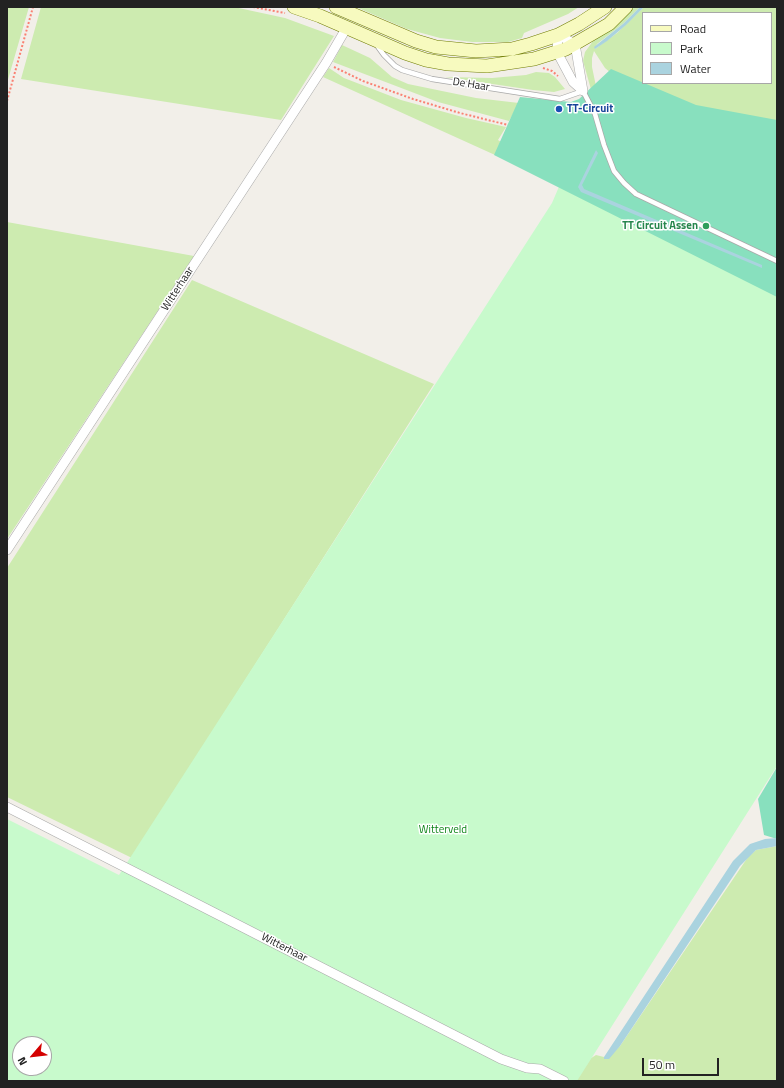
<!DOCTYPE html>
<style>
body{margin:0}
#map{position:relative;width:784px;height:1088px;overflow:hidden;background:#f2efe9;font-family:"Titillium Web",sans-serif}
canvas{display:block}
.frame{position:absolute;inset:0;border:8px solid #222;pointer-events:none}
.legend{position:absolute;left:642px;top:12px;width:130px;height:72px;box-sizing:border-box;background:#fff;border:1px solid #a7a7a7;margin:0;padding:5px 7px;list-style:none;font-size:12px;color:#222}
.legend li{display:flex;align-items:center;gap:8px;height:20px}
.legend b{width:20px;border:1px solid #a7a7a7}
.north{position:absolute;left:12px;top:1036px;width:40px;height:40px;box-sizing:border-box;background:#fff;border:1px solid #a7a7a7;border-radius:50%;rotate:242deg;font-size:11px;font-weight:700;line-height:16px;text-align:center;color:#222}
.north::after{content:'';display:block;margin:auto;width:14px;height:18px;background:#d40000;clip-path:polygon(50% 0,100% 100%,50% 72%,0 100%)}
.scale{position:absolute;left:642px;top:1058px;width:77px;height:18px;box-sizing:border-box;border:2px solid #222;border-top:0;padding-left:5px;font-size:12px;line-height:14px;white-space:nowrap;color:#222;-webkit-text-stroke:3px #fff;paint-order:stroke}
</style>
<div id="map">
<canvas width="784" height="1088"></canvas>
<div class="frame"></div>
<ul class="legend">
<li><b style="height:5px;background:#f7fabf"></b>Road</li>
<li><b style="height:11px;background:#c8facc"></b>Park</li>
<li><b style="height:11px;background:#aad3df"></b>Water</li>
</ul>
<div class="north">N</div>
<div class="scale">50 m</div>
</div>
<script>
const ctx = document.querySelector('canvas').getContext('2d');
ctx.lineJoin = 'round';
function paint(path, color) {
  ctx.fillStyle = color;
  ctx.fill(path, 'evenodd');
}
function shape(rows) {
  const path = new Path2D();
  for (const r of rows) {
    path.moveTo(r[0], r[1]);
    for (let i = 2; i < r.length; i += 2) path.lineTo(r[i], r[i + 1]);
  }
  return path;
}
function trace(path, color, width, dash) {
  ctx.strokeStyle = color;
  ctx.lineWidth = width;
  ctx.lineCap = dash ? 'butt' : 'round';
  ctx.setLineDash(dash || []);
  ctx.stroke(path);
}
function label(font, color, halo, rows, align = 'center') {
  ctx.font = font + ' "Titillium Web",sans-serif';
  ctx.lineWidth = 3;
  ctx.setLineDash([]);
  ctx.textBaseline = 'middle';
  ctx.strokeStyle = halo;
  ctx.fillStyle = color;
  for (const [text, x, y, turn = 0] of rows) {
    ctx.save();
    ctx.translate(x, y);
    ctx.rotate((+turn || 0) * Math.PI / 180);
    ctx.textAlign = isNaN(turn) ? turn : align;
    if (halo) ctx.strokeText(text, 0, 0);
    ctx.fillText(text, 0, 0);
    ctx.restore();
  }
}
const grass = shape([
 [7,7,29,7,7,83],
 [41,7,234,7,285,18,334,36,281,120,21,79],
 [356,7,579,7,568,14,524,33,522,38,508,42,472,42,440,38,407,29],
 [634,7,640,7,624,23,597,44,595,49,617,33,644,7,777,7,777,139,634,93,605,68,594,51,592,58,592,67,597,91,592,93,583,61,585,52,593,41],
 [643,13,771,13,771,83,643,83],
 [342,45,370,58,392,77,408,84,476,98,519,103,509,121,438,102,333,62],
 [329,68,344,78,401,100,466,118,506,127,498,140,529,159,559,184,323,77],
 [536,72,549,73,555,77,565,89,554,92,533,90,445,77,492,78,526,75],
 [7,222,194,256,7,539],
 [192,280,434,384,132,858,7,797,7,568],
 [777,846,777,1081,572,1081,585,1062,596,1055,604,1057,605,1059,620,1046,748,857,756,850]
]);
const park = shape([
 [561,182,777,274,777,766,577,1081,7,1081,7,819,119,875,552,203],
 [20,1044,44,1044,44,1068,20,1068]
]);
const pitch = shape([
 [611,69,696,105,777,120,777,297,494,155,520,97,571,102,579,99],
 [777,767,777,839,764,835,758,799]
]);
const water = shape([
 [640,7,644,7,626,25,607,41,595,49,594,47,624,23],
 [596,150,598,153,582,185,584,189,762,265,762,268,581,192,578,187],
 [777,838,777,846,756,850,740,866,620,1046,609,1059,604,1059,604,1057,733,861,750,844,765,839]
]);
const path = shape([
 [253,7,285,13],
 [334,67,363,81,413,99,460,113,508,125],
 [543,68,552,71,558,76],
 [7,101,33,7]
]);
const lane = shape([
 [376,44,384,55,395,66,402,70,432,79,560,99,583,91,595,114,604,145,614,171,624,183,636,194,777,261]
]);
const street = shape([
 [558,35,575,44,583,91,573,82,557,52,558,35],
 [7,550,326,63,347,27],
 [7,807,501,1059,527,1068,540,1069,564,1081]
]);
const secondary = shape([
 [294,7,320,16,405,53,426,60,448,64,487,66,534,59,566,49,609,24,626,7],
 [336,7,416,41,436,47,476,51,512,49,531,44,558,35,579,24,605,7]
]);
const markers = [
 [559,109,4,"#1a4fb4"],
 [706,226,4,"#2e9e5b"]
];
const streetNames = [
 ["De Haar",471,85,9],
 ["Witterhaar",178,289,-57],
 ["Witterhaar",284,948,27]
];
const transitNames = [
 ["TT-Circuit",567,109]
];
const leisureNames = [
 ["TT Circuit Assen",698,226]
];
const parkNames = [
 ["Witterveld",443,830]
];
paint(grass, '#cdebb0');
paint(park, '#c8facc');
paint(pitch, '#88e0be');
paint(water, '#aad3df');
trace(lane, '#a9a9a9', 6);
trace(street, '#a9a9a9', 10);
trace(secondary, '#707d05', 14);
trace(path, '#fa8072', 2, [2, 2]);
trace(lane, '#fff', 4.5);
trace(street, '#fff', 9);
trace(secondary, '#f7fabf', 13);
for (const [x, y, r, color] of markers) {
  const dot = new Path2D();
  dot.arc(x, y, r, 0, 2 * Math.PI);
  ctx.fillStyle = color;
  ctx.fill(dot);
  trace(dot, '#fff', 1.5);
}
label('11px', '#222', '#fff', streetNames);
label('bold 11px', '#164399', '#fff', transitNames, 'left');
label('bold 11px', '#27864d', '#fff', leisureNames, 'right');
label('11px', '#0c8416', '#fff', parkNames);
</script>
